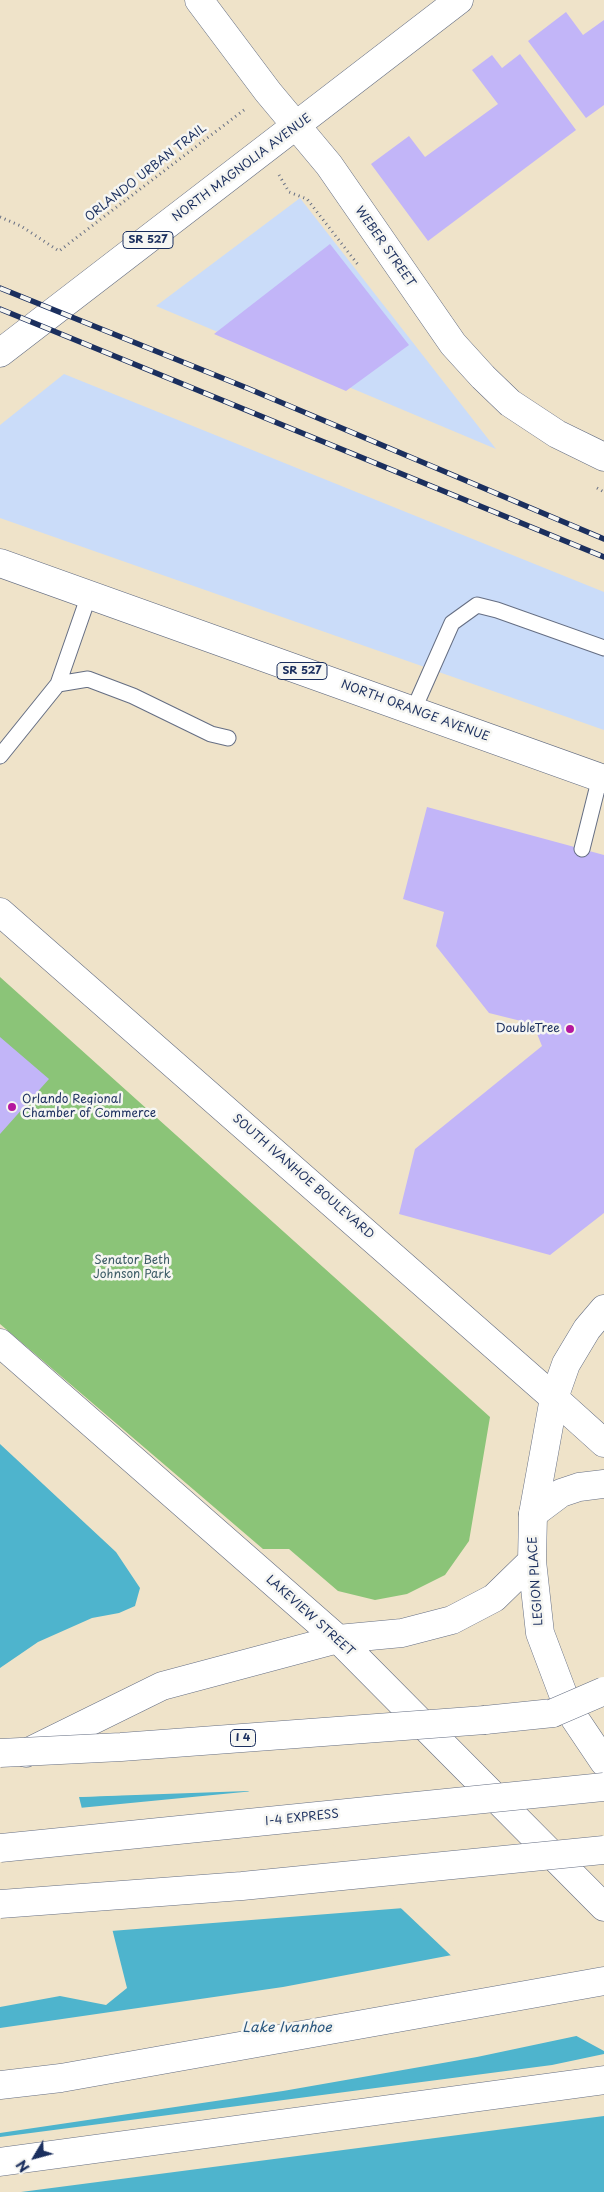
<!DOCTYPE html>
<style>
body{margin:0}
#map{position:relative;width:604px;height:2192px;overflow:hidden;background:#efe3c9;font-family:"Playpen Sans",sans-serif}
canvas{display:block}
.north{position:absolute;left:10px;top:2132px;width:50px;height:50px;-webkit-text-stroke:4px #f6f6f2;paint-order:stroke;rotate:233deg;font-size:14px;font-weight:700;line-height:20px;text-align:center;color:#1b2f5e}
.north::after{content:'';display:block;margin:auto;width:18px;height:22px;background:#1b2f5e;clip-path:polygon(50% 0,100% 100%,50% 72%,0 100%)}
</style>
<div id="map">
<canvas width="604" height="2192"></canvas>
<div class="north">N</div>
</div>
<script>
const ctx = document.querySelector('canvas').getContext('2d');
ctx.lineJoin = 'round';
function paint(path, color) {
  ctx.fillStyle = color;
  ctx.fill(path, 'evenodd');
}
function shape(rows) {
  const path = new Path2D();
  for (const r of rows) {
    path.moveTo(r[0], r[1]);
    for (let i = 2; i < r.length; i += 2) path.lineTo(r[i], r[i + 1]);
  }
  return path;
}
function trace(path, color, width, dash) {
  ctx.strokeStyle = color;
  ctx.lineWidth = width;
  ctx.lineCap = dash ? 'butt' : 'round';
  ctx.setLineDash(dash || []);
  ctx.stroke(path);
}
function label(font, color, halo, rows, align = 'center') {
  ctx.font = font + ' "Playpen Sans",sans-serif';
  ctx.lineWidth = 5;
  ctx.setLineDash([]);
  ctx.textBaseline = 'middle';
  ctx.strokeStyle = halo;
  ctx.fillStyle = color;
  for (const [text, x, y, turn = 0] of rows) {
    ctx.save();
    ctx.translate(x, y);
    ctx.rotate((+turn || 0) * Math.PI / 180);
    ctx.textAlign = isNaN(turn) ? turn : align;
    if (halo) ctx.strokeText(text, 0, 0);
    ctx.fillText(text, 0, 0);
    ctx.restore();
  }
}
const built = shape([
 [300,198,496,449,156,306],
 [64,374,604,592,604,730,0,518,0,425]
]);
const green = shape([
 [0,977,490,1417,469,1541,445,1575,407,1594,375,1600,338,1591,289,1549,263,1549,0,1324]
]);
const water = shape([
 [0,1444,116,1552,140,1588,135,1606,119,1613,92,1618,38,1642,0,1668],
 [248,1791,325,1841,386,1894,481,1984,604,2051,604,2192,0,2192,0,2007,60,1996,106,2005,127,1988,79,1797]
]);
const pier = shape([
 [249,1788,166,1793,77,1797,79,1794],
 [254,1791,327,1839,404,1908,111,1931,79,1808],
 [452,1955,482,1982,581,2035,477,2057,283,2091,0,2133,0,2028,283,1987],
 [604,2054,604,2116,90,2183,21,2192,0,2192,0,2137,552,2065]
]);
const building = shape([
 [566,12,583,35,604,20,604,105,586,118,528,41],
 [520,54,576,130,428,241,371,164,409,136,425,157,498,104,472,70,492,55,502,68],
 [330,244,409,345,346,391,214,334],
 [427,807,604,855,604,1213,550,1255,399,1214,415,1149,542,1046,533,1024,489,1013,436,946,444,912,403,899],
 [0,1037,49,1079,0,1134]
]);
const path = shape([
 [279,175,289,192,307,199,359,266],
 [0,217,21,226,59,251,244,110],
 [597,488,604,492]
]);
const service = shape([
 [58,684,89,595],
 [413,711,452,623,477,605,497,610,604,648],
 [0,756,58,684,88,679,133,696,211,734,228,738],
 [582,849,600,777]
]);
const minor = shape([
 [199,0,268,92,329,165,453,344,483,377,510,403,557,434,604,457],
 [554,1398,604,1443],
 [533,1514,561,1493,579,1487,604,1484]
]);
const tertiary = shape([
 [604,1309,587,1329,566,1364,554,1398,533,1514,532,1561,540,1633,569,1710,604,1762],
 [0,1343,338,1639,604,1907],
 [338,1639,402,1633,452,1620,494,1598,532,1561]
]);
const secondary = shape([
 [0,912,554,1398]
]);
const primary = shape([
 [0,353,459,0],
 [0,563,604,779]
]);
const motorway = shape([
 [485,1720,553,1713],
 [26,1753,162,1686,338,1639],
 [0,2085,61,2078,604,1981],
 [0,2162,604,2080]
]);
const rail = shape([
 [0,288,247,388,604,539],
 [0,309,604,557]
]);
const motorwayBridge = shape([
 [553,1713,604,1691],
 [0,1753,121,1747,485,1720],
 [0,1848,604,1787],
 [0,1904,242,1886,604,1850]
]);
const markers = [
 [570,1029,5,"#b5179e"],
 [12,1107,5,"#b5179e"]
];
const shields = [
 [148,240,50],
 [302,671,50],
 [243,1738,25]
];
const shieldNames = [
 ["SR 527",148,240],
 ["SR 527",302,671],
 ["I 4",243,1738]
];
const streetNames = [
 ["NORTH MAGNOLIA AVENUE",242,168,-37],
 ["ORLANDO URBAN TRAIL",146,173,-38],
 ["WEBER STREET",385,247,55],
 ["NORTH ORANGE AVENUE",415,711,20],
 ["SOUTH IVANHOE BOULEVARD",303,1177,41],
 ["LEGION PLACE",536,1581,-94],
 ["LAKEVIEW STREET",310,1616,42],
 ["I-4 EXPRESS",302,1818,-6]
];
const poiNames = [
 ["DoubleTree",560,1029],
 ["Orlando Regional",22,1100,"left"],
 ["Chamber of Commerce",22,1114,"left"]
];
const parkNames = [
 ["Senator Beth",132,1261],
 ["Johnson Park",132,1275]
];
const waterNames = [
 ["Lake Ivanhoe",287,2028]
];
paint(built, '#cadcf9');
paint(green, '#8bc478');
paint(water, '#4eb4cd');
paint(pier, '#efe3c9');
paint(building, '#c2b5f8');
trace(service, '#656e83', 17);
trace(minor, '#656e83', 29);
trace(tertiary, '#656e83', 29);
trace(secondary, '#656e83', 29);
trace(primary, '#656e83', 29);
trace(motorway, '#656e83', 29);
trace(path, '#656e83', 3, [1, 4]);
trace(service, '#fff', 15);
trace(minor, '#fff', 28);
trace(tertiary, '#fff', 28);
trace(secondary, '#fff', 28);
trace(primary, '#fff', 28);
trace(motorway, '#fff', 28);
trace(rail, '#1b2f5e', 5.5);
trace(rail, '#f6f6f2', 4, [11]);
trace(motorwayBridge, '#656e83', 29, []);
trace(motorwayBridge, '#fff', 28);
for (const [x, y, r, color] of markers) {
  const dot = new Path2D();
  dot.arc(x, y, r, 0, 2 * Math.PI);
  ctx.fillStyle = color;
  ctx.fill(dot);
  trace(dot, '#f6f6f2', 2);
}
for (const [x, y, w] of shields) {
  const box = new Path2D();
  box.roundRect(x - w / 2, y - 8.5, w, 17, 4);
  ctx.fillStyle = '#f6f6f2';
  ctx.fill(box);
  trace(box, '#1b2f5e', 1);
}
label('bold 11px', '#1b2f5e', null, shieldNames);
label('12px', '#1b2f5e', '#f6f6f2', streetNames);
label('12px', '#1b2f5e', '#f6f6f2', poiNames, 'right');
label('12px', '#3d5c66', '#f6f6f2', parkNames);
label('italic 14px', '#2a577f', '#f6f6f2', waterNames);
</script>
